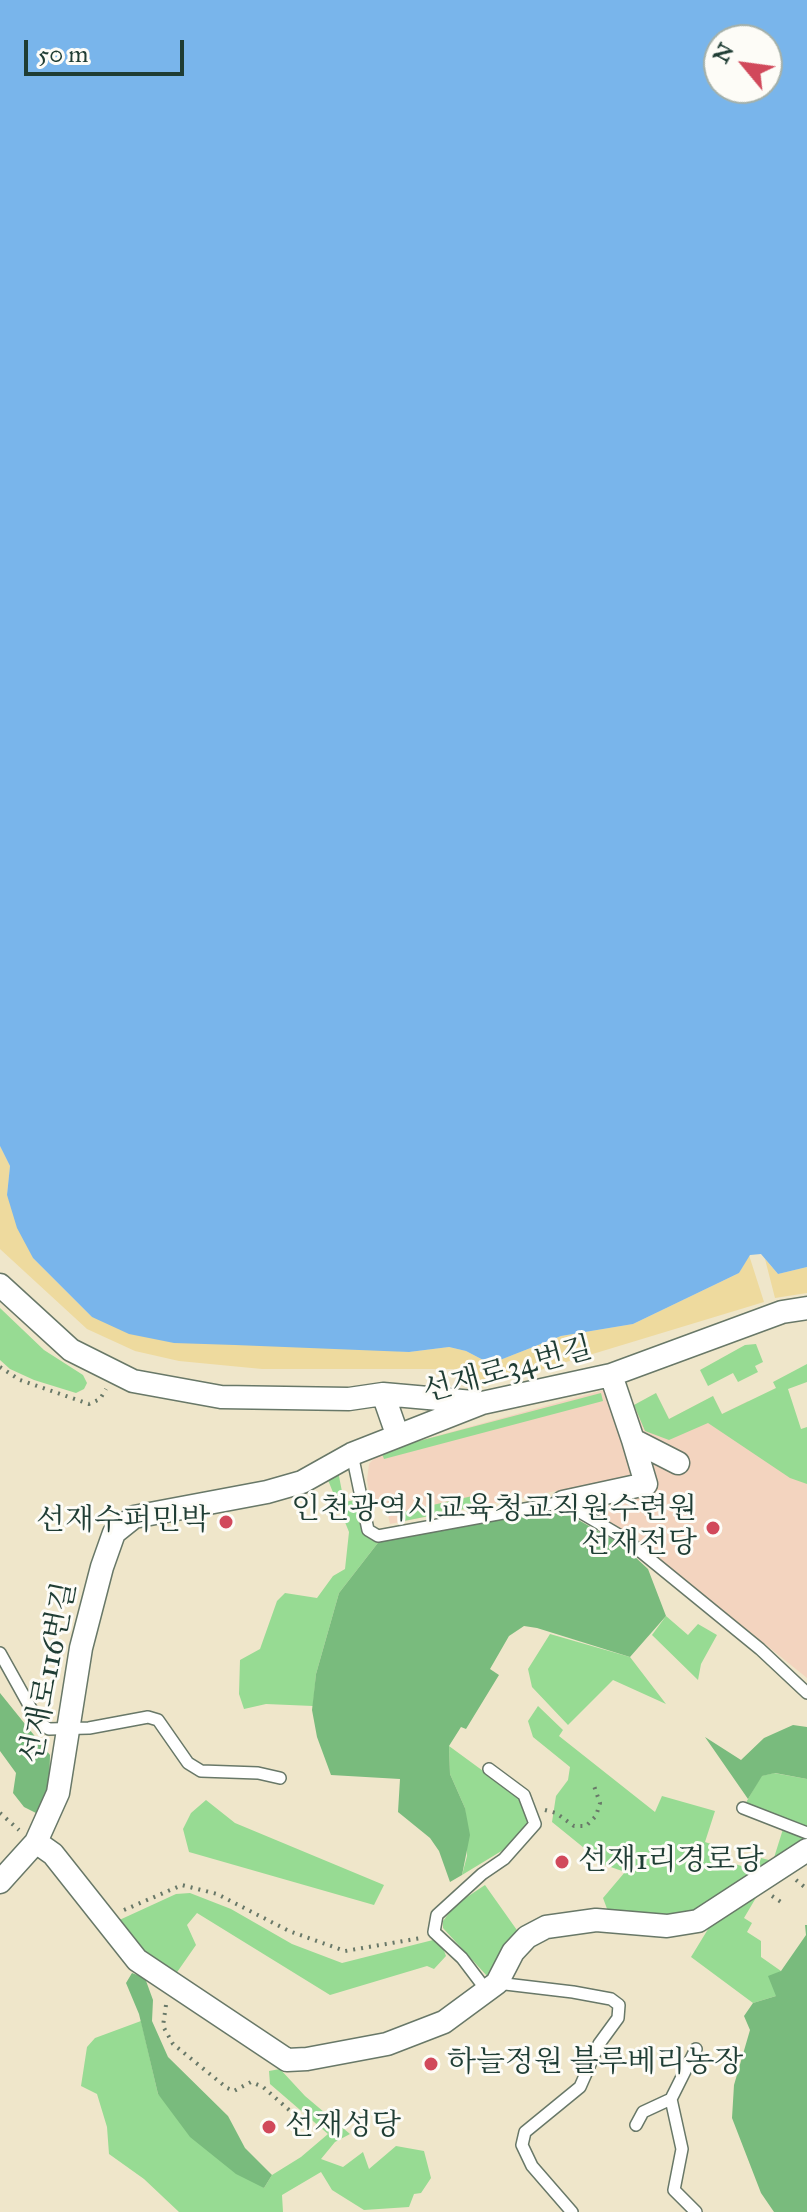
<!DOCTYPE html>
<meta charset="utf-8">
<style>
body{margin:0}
#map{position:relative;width:807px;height:2212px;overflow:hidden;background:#efe6ca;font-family:"IM FELL Great Primer",serif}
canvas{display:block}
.north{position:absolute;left:703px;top:24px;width:80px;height:80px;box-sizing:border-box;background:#fdfcf7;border:2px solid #a4b0a9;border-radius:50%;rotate:299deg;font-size:22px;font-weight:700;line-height:32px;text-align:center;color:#1f3d34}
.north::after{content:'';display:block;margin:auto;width:28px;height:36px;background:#d1495b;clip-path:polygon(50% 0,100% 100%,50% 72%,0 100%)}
.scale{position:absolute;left:24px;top:40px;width:160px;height:36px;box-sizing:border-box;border:4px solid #1f3d34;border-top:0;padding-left:10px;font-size:24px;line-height:28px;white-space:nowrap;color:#1f3d34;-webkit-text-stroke:6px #fdfcf7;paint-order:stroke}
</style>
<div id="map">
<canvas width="807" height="2212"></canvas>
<div class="north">N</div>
<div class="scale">50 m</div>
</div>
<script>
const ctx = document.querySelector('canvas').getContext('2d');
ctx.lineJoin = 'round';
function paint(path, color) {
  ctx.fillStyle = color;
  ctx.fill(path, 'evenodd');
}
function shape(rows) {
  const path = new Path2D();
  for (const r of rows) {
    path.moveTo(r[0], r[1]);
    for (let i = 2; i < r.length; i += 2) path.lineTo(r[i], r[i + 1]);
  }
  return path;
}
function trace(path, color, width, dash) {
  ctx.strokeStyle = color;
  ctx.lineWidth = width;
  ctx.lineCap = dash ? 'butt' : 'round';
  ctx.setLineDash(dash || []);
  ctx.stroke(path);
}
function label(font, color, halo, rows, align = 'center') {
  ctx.font = font + ' "IM FELL Great Primer","Noto Serif KR",serif';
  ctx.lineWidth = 6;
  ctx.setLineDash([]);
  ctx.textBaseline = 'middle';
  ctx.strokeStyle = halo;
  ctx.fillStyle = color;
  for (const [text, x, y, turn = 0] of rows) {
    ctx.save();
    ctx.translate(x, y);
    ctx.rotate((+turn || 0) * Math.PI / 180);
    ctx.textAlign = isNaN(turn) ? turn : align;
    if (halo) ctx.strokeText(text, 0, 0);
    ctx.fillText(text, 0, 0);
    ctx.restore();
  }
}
const built = shape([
 [626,1384,634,1405,656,1393,669,1419,713,1396,722,1414,748,1401,807,1457,807,1678,626,1532,575,1504,571,1488,390,1524,388,1515,370,1497,367,1480,369,1464,381,1451]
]);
const green = shape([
 [0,1308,44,1350,83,1375,87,1383,84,1389,76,1393,34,1380,10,1369,0,1360],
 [756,1344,763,1362,755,1366,758,1372,738,1382,733,1373,708,1386,700,1370,745,1345],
 [807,1364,807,1382,788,1389,801,1429,807,1427,807,1484,790,1478,708,1423,669,1440,645,1431,634,1405,656,1393,669,1419,713,1396,722,1414,776,1388,773,1382],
 [601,1393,603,1401,384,1459,381,1451],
 [338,1471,344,1502,361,1499,368,1530,384,1535,339,1593,316,1674,313,1706,266,1704,244,1709,239,1694,240,1660,260,1649,277,1601,285,1593,317,1598,333,1576,345,1569,349,1532,328,1480],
 [477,1495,480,1506,399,1522,397,1513],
 [666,1616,688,1635,698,1624,717,1635,701,1664,698,1680,652,1635],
 [550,1634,630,1657,666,1704,613,1680,568,1725,532,1687,528,1669],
 [538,1706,563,1730,559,1736,655,1812,662,1796,715,1811,705,1842,720,1847,716,1858,757,1871,761,1858,773,1861,783,1829,807,1837,807,1845,688,1916,609,1914,603,1898,625,1872,605,1865,552,1822,556,1796,568,1780,570,1767,533,1737,528,1721],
 [449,1746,520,1798,528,1825,513,1844,462,1875,467,1856,465,1808,450,1774],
 [774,1773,807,1779,807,1833,743,1808,761,1776],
 [206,1800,235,1823,384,1885,374,1905,189,1852,183,1829,191,1813],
 [485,1885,519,1933,513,1935,487,1976,443,1928,443,1921,455,1905],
 [754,1891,757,1896,744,1918,752,1923,747,1932,761,1941,761,1957,781,1971,776,1996,753,2003,691,1957,713,1921],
 [190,1893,231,1909,292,1944,342,1963,433,1940,442,1945,446,1956,434,1969,427,1966,330,1995,197,1913,187,1925,196,1945,173,1978,145,1960,115,1922,176,1894],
 [141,2021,158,2094,264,2188,272,2175,301,2157,328,2134,270,2084,269,2071,280,2069,305,2096,350,2134,335,2142,321,2159,343,2167,363,2152,369,2169,396,2146,424,2151,431,2178,421,2193,414,2194,409,2207,364,2210,332,2190,321,2172,282,2195,283,2212,179,2212,144,2179,109,2154,107,2127,97,2094,81,2086,87,2047,95,2038]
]);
const forest = shape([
 [550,1504,621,1544,648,1569,666,1616,630,1657,537,1628,524,1626,509,1636,490,1669,499,1675,466,1729,461,1727,449,1746,450,1774,465,1808,470,1835,462,1875,450,1882,439,1851,430,1838,398,1812,400,1779,331,1775,317,1737,312,1710,316,1674,339,1593,384,1535],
 [0,1693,50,1755,49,1792,44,1806,36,1813,24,1807,13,1793,16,1773,0,1751],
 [793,1725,807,1727,807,1779,775,1773,762,1776,748,1799,705,1737,741,1760,764,1738],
 [805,1925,807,1925,807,2212,774,2212,761,2193,732,2118,734,2085,750,2030,744,2016,753,2003,776,1996,768,1976,781,1971,806,1935],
 [132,1973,145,1978,153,2000,152,2021,168,2057,228,2116,245,2148,272,2175,264,2188,236,2174,190,2137,158,2094,139,2014,126,1983]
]);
const sand = shape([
 [0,1146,10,1166,7,1195,33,1258,92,1317,346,1347,409,1352,449,1347,466,1351,487,1362,500,1360,561,1336,633,1324,739,1273,749,1255,764,1302,474,1390,477,1376,469,1369,262,1369,179,1361,135,1351,87,1329,0,1249],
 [765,1259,778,1274,807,1267,807,1293,775,1298]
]);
const water = shape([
 [0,0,807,0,807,1267,778,1274,761,1254,750,1255,739,1273,633,1324,561,1336,500,1360,487,1362,466,1351,449,1347,409,1352,235,1345,174,1343,129,1334,92,1317,33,1258,17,1228,7,1195,10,1166,0,1146],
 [719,40,767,40,767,88,719,88]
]);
const path = shape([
 [0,1367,20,1380,89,1404,100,1399,106,1389],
 [545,1810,556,1813,574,1826,586,1826,596,1816,600,1803,593,1783],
 [0,1813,19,1830],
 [796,1880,807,1889],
 [772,1896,781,1902],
 [124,1910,182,1885,217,1894,289,1931,345,1951,421,1938],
 [166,2005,163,2026,173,2044,227,2088,234,2091,251,2082,263,2087,305,2124]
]);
const service = shape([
 [352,1454,368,1530,378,1536,563,1502,624,1538,760,1649,807,1693],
 [0,1653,39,1723,49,1729,89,1728,148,1717,158,1720,188,1763,201,1771,258,1773,280,1778],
 [743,1808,807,1833],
 [497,1983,573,1992,611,1999,619,2005,618,2018,599,2044,580,2087,525,2132,522,2145,532,2166,572,2212],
 [487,1991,462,1958,434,1932,437,1915,482,1874,504,1859,535,1824,524,1795,489,1769],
 [636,2125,643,2112,671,2099],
 [696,2212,674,2190,682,2149,671,2099,696,2049]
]);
const minor = shape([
 [0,1285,71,1350,133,1381,221,1397,349,1399,383,1394,473,1402],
 [611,1375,633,1440,678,1463],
 [383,1394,397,1434],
 [563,1502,646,1484,633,1440],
 [36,1842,53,1854,137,1960,287,2060,307,2059,387,2044,444,2022,497,1983,513,1952,527,1937,546,1927,596,1920,667,1926,698,1921,807,1850],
 [0,1882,36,1842,58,1793,81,1648,102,1567,114,1533,134,1517,267,1492,302,1482,352,1454,482,1403,611,1375,782,1312,807,1308]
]);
const markers = [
 [226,1522,8,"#d1495b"],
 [713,1528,8,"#d1495b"],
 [562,1862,8,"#d1495b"],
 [431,2064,8,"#d1495b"],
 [269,2127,8,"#d1495b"]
];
const streetNames = [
 ["선재로34번길",508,1371,-15],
 ["선재로116번길",50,1673,-79]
];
const poiNames = [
 ["인천광역시교육청교직원수련원",697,1511,"right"],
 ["선재전당",697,1545,"right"],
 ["선재수퍼민박",210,1522,"right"],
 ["선재1리경로당",578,1862],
 ["하늘정원 블루베리농장",447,2064],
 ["선재성당",285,2127]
];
paint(built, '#f3d4bf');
paint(green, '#97db93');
paint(forest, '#79bb7d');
paint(sand, '#eeda9e');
paint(water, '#79b5eb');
trace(service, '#687868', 14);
trace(minor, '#687868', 25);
trace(path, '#687868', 4, [2, 6]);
trace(service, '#fff', 11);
trace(minor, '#fff', 22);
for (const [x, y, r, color] of markers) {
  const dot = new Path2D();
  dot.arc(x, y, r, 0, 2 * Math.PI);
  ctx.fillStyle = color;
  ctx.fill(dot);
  trace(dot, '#fdfcf7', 3);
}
label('30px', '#1f3d34', '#fdfcf7', streetNames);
label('30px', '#1f3d34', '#fdfcf7', poiNames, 'left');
</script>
